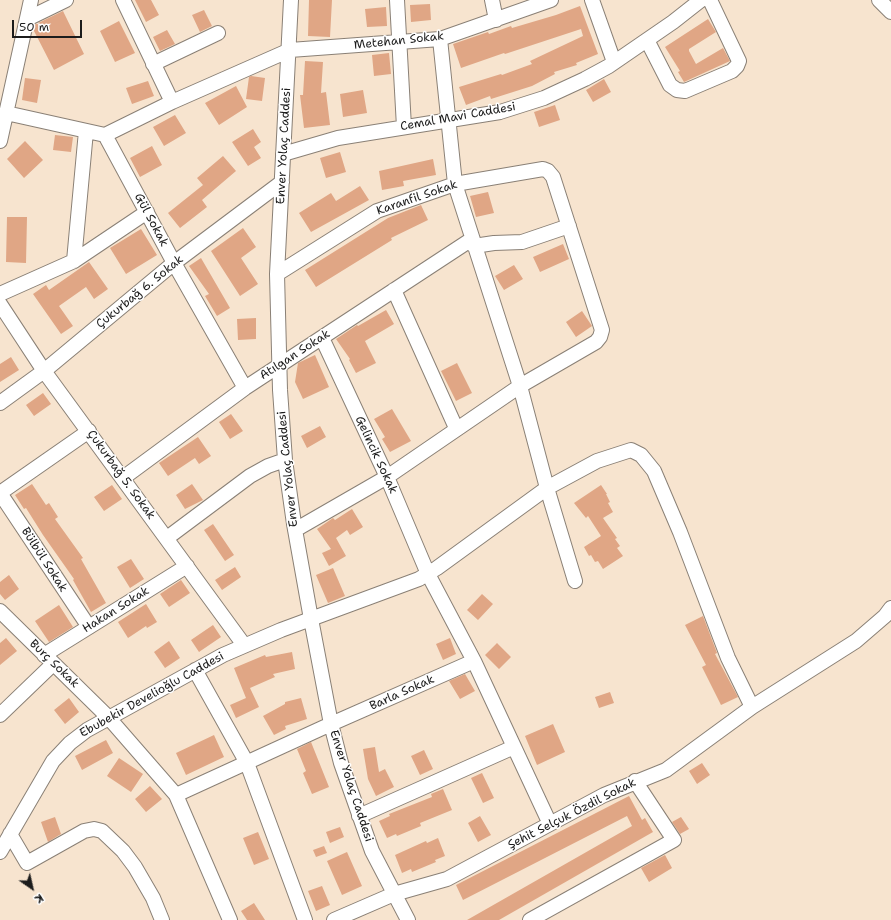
<!DOCTYPE html>
<meta charset="utf-8">
<style>
body{margin:0}
#map{position:relative;width:891px;height:920px;overflow:hidden;background:#f7e4cf;font-family:"Shantell Sans",sans-serif}
canvas{display:block}
.north{position:absolute;left:12px;top:868px;width:40px;height:40px;-webkit-text-stroke:3px #fff;paint-order:stroke;rotate:146deg;font-size:11px;font-weight:700;line-height:16px;text-align:center;color:#1c1c1c}
.north::after{content:'';display:block;margin:auto;width:14px;height:18px;background:#1c1c1c;clip-path:polygon(50% 0,100% 100%,50% 72%,0 100%)}
.scale{position:absolute;left:12px;top:20px;width:70px;height:18px;box-sizing:border-box;border:2px solid #1c1c1c;border-top:0;padding-left:5px;font-size:12px;line-height:14px;white-space:nowrap;color:#1c1c1c;-webkit-text-stroke:3px #fff;paint-order:stroke}
</style>
<div id="map">
<canvas width="891" height="920"></canvas>
<div class="north">K</div>
<div class="scale">50 m</div>
</div>
<script>
const ctx = document.querySelector('canvas').getContext('2d');
ctx.lineJoin = 'round';
function paint(path, color) {
  ctx.fillStyle = color;
  ctx.fill(path, 'evenodd');
}
function shape(rows) {
  const path = new Path2D();
  for (const r of rows) {
    path.moveTo(r[0], r[1]);
    for (let i = 2; i < r.length; i += 2) path.lineTo(r[i], r[i + 1]);
  }
  return path;
}
function trace(path, color, width, dash) {
  ctx.strokeStyle = color;
  ctx.lineWidth = width;
  ctx.lineCap = dash ? 'butt' : 'round';
  ctx.setLineDash(dash || []);
  ctx.stroke(path);
}
function label(font, color, halo, rows, align = 'center') {
  ctx.font = font + ' "Shantell Sans",sans-serif';
  ctx.lineWidth = 3;
  ctx.setLineDash([]);
  ctx.textBaseline = 'middle';
  ctx.strokeStyle = halo;
  ctx.fillStyle = color;
  for (const [text, x, y, turn = 0] of rows) {
    ctx.save();
    ctx.translate(x, y);
    ctx.rotate((+turn || 0) * Math.PI / 180);
    ctx.textAlign = isNaN(turn) ? turn : align;
    if (halo) ctx.strokeText(text, 0, 0);
    ctx.fillText(text, 0, 0);
    ctx.restore();
  }
}
const building = shape([
 [135,0,151,0,159,15,146,22],
 [309,0,332,0,330,37,308,36],
 [430,4,431,20,411,22,410,5],
 [580,6,598,54,576,63,577,65,554,72,555,74,532,86,491,99,490,96,466,105,459,87,501,74,502,75,532,64,530,61,583,36,581,29,505,54,504,53,461,68,453,44,488,32,489,34,511,26,512,28,556,15],
 [386,7,387,26,367,27,365,9],
 [204,10,212,26,200,32,192,15],
 [63,11,84,54,54,70,33,29,34,25],
 [708,19,716,32,689,49,689,51,696,64,723,48,730,61,684,82,678,72,680,71,665,47],
 [119,21,135,53,115,62,100,31],
 [167,30,175,44,160,51,153,37],
 [389,53,391,74,374,76,372,55],
 [305,61,323,62,321,93,326,92,330,125,304,128,300,95,303,95],
 [251,76,265,78,262,101,246,99,249,77],
 [25,78,41,80,37,103,22,100],
 [604,79,611,92,593,102,586,90],
 [148,81,154,96,132,104,126,88],
 [236,86,247,107,219,125,205,103],
 [363,90,367,113,343,117,340,94],
 [555,105,560,120,539,127,534,112],
 [175,115,186,133,164,146,153,127],
 [253,129,261,142,254,147,261,158,248,166,232,142],
 [55,135,73,137,71,152,53,150],
 [25,141,43,160,24,178,7,159],
 [152,146,162,165,140,177,130,158],
 [340,152,346,172,326,178,320,158],
 [223,156,236,171,202,200,207,207,180,228,168,213,203,185,197,178],
 [433,159,436,175,403,181,404,186,382,190,379,171],
 [360,186,369,200,311,232,299,213,331,193,336,201],
 [488,192,494,213,476,217,470,196],
 [421,205,428,220,391,238,392,240,316,287,305,270,388,218],
 [7,217,27,217,26,263,6,262],
 [243,228,256,247,241,258,258,284,240,296,211,251],
 [141,229,157,255,126,274,110,248],
 [563,244,569,259,540,272,533,257],
 [201,258,230,308,217,316,205,296,209,294,189,266],
 [89,262,108,289,94,299,86,287,59,306,73,326,61,334,33,294,46,285,49,290],
 [514,265,523,279,504,290,495,276],
 [386,310,394,324,365,341,376,363,356,373,349,360,350,359,336,339,357,325,358,326],
 [582,311,592,326,576,337,566,322],
 [256,318,256,339,238,340,237,319],
 [315,355,329,387,303,399,295,382,298,363],
 [11,357,19,370,0,382,0,364],
 [457,363,472,393,456,401,441,371],
 [43,393,51,404,34,416,26,405],
 [392,409,411,441,390,452,382,439,385,437,374,419],
 [231,414,243,431,230,439,219,422],
 [320,426,326,437,307,448,301,436],
 [198,437,211,456,199,464,195,458,168,476,159,463],
 [32,484,46,505,49,503,58,517,55,519,83,558,81,559,106,603,91,612,73,580,74,579,43,535,26,508,24,509,15,495],
 [192,484,203,500,185,509,176,495],
 [112,485,122,499,104,511,94,497],
 [601,485,607,494,606,494,610,502,608,503,613,512,603,518,617,538,615,539,620,546,617,548,623,556,603,569,598,561,595,562,591,555,589,556,584,547,601,536,588,516,586,518,574,503],
 [352,509,363,527,350,535,347,530,336,538,346,556,329,566,322,553,331,549,317,529,333,518,335,520],
 [213,524,234,555,225,561,204,530],
 [131,559,144,579,130,588,117,567],
 [235,567,241,577,222,590,215,580],
 [333,568,345,596,328,603,316,575],
 [9,575,19,589,5,600,0,594,0,582],
 [181,580,190,593,169,607,160,594],
 [482,594,493,604,478,620,467,610],
 [146,604,157,622,147,628,146,626,128,638,118,622],
 [59,605,73,627,49,642,35,621],
 [703,616,717,653,715,654,738,697,721,705,702,667,706,665,685,625],
 [213,625,221,637,199,652,191,640],
 [6,638,17,651,0,665,0,643],
 [450,638,456,654,443,660,436,644],
 [169,641,180,658,165,668,154,652],
 [497,643,511,657,499,669,485,655],
 [292,652,295,669,273,674,275,677,250,688,259,707,236,718,230,705,246,698,234,668,265,655,266,657],
 [465,674,475,691,460,699,449,681],
 [610,692,614,703,599,708,595,697],
 [69,698,79,712,65,724,54,710],
 [301,698,307,719,285,726,286,729,274,735,263,716,285,704,285,702],
 [553,724,565,752,537,765,525,736],
 [214,735,224,757,186,775,176,753],
 [106,740,113,753,82,770,75,756],
 [311,742,329,787,312,794,303,773,306,771,297,749],
 [375,747,379,772,385,769,394,787,376,796,368,779,363,749],
 [424,750,433,769,420,775,411,756],
 [119,758,143,774,131,792,107,776],
 [702,763,710,775,697,784,689,771],
 [482,773,494,798,483,803,471,778],
 [150,786,162,799,146,812,135,799],
 [443,789,452,810,420,823,421,826,397,836,396,834,387,838,379,821,390,816,389,814,432,797,431,794],
 [629,796,642,820,645,818,653,832,499,920,467,920,632,826,627,816,463,900,456,885],
 [480,816,491,835,478,842,468,823],
 [55,817,61,834,48,842,41,822],
 [681,817,689,829,680,834,672,822],
 [340,827,344,837,330,843,326,832],
 [258,832,269,859,254,865,243,838],
 [438,838,445,856,435,860,436,862,412,872,411,869,402,873,395,855,426,841,427,843],
 [324,846,327,853,316,857,313,850],
 [347,852,362,886,342,895,327,861],
 [665,855,672,868,649,882,641,868],
 [322,886,330,905,316,911,308,891],
 [254,903,265,920,247,920,241,911]
]);
const minor = shape([
 [123,0,172,102],
 [291,0,277,274,280,390,285,460,294,524,311,619,331,724,341,763,372,851,408,920],
 [397,0,404,127],
 [492,0,496,20],
 [592,0,614,62],
 [879,0,891,12],
 [27,19,66,0],
 [440,39,455,184,520,386,547,488,575,581],
 [647,40,670,85,677,90,685,91,732,71,737,66,739,61,710,0],
 [153,64,218,33],
 [6,113,105,135,172,102,290,50,440,39,551,0],
 [105,135,174,263,245,388],
 [0,141,31,0],
 [283,154,338,138,500,112,544,98,585,79,609,66,673,22,701,0],
 [474,246,494,243,522,242,569,226],
 [74,261,86,131],
 [277,274,377,211,455,184,543,169,548,171,553,177,602,330,600,337,596,342,520,386,387,477,295,530],
 [394,290,456,428],
 [0,294,74,261,147,212],
 [0,304,44,371,244,645],
 [322,338,387,477,428,574,474,661,550,824],
 [0,403,44,371,174,263,282,182],
 [123,478,245,388,472,239],
 [0,493,89,627],
 [0,493,89,431],
 [167,538,250,476,268,466,285,460],
 [0,611,108,717,176,795,331,724,474,661],
 [44,655,187,566],
 [195,670,247,763,305,920],
 [0,715,53,664],
 [176,795,230,920],
 [359,816,514,747],
 [10,834,27,863,84,831,94,829,102,831,123,851,135,867,153,898,162,920],
 [0,852,53,761,70,743,87,730,223,655,281,630,419,579,437,568,547,488,597,461,631,450,641,455,654,471,680,532,728,658,752,707],
 [334,920,394,894,447,879,604,795,666,770,752,707,856,641,885,616,891,608],
 [530,920,674,840,635,781]
]);
const streetNames = [
 ["Metehan Sokak",399,41,-6],
 ["Cemal Mavi Caddesi",458,117,-10],
 ["Enver Yolaç Caddesi",284,146,-87],
 ["Karanfil Sokak",417,198,-19],
 ["Gül Sokak",151,220,62],
 ["Çukurbağ 6. Sokak",140,292,-39],
 ["Atılgan Sokak",295,355,-33],
 ["Gelincik Sokak",376,455,65],
 ["Enver Yolaç Caddesi",288,469,-96],
 ["Çukurbağ 5. Sokak",121,475,54],
 ["Bülbül Sokak",44,560,57],
 ["Hakan Sokak",116,610,-32],
 ["Burç Sokak",54,664,44],
 ["Barla Sokak",402,693,-24],
 ["Ebubekir Develioğlu Caddesi",152,695,-29],
 ["Enver Yolaç Caddesi",351,786,72],
 ["Şehit Selçuk Özdil Sokak",572,814,-27]
];
paint(building, '#e0a685');
trace(minor, '#8a8076', 16);
trace(minor, '#fff', 14);
label('12px', '#1c1c1c', '#fff', streetNames);
</script>
